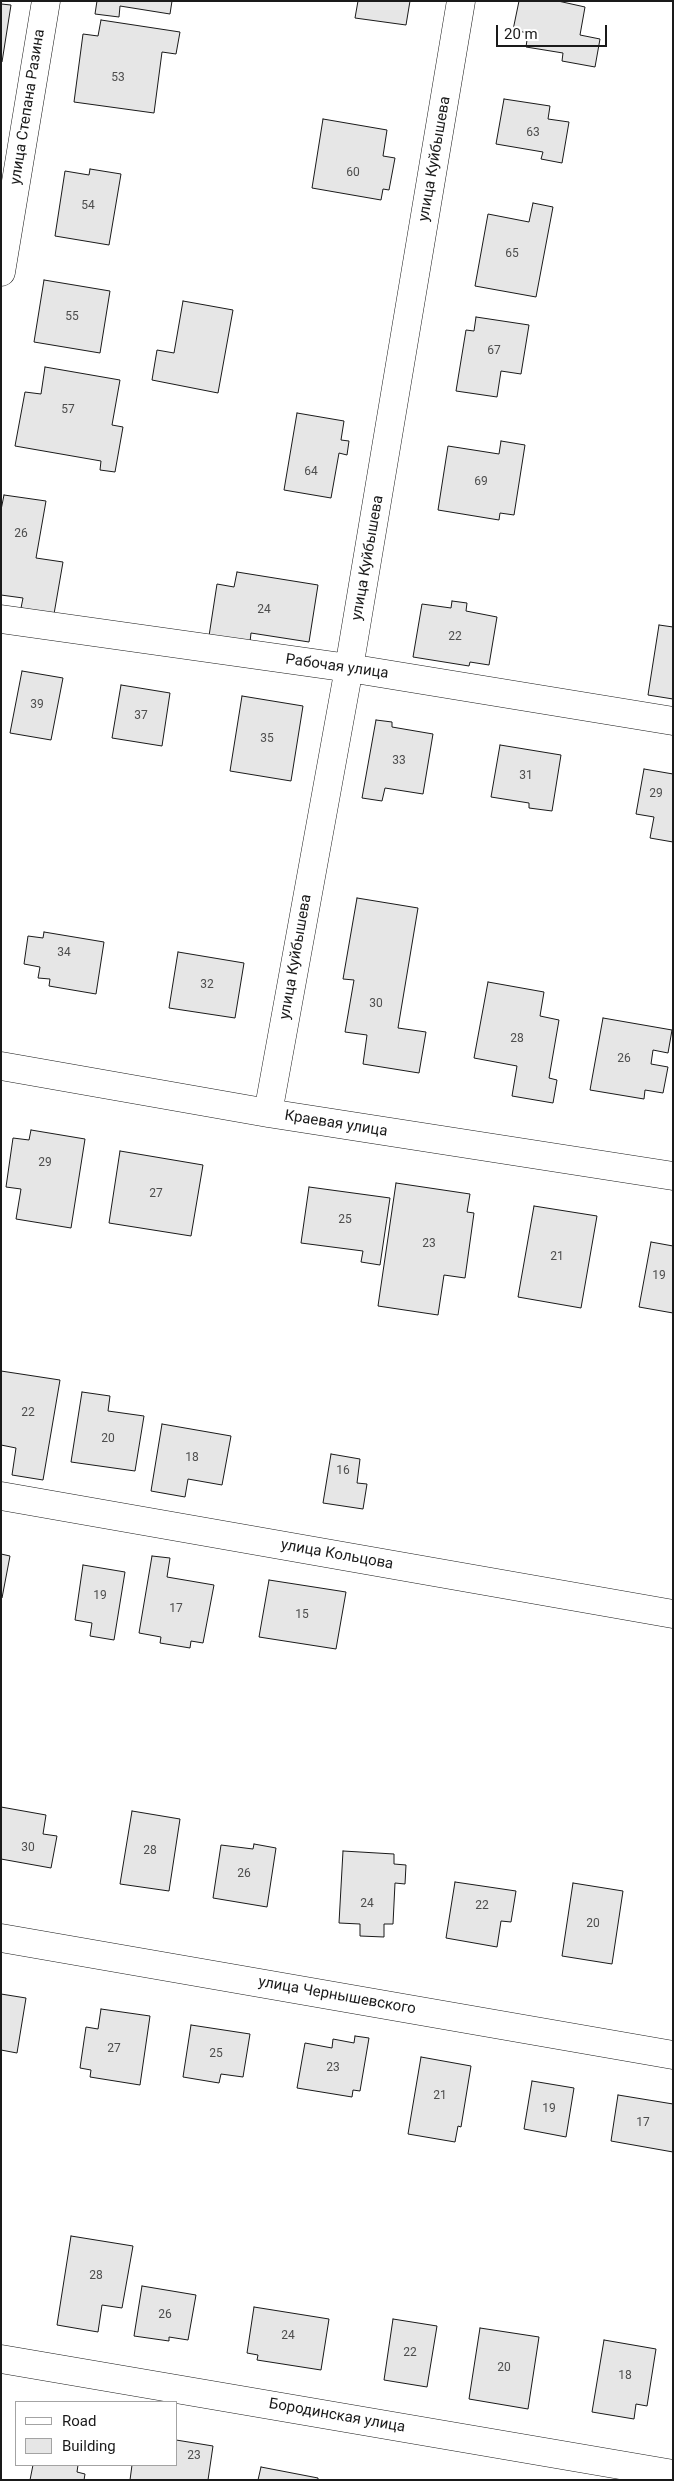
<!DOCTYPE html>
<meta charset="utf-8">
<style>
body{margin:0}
#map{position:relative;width:674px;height:2481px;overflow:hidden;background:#fff;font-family:Roboto,sans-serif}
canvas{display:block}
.frame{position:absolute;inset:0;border:2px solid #1a1a1a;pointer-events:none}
.legend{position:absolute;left:15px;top:2401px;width:162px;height:65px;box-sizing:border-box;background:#fff;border:1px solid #a3a3a3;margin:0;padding:6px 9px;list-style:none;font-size:15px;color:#1a1a1a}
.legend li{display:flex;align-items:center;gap:10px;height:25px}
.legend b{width:25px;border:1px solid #a3a3a3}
.scale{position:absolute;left:496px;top:25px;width:111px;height:22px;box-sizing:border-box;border:2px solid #1a1a1a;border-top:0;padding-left:6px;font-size:15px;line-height:18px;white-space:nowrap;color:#1a1a1a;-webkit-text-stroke:4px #fff;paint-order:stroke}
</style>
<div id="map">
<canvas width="674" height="2481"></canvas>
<div class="frame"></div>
<ul class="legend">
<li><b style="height:6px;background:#fff"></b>Road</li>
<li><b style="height:14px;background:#e6e6e6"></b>Building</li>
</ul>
<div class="scale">20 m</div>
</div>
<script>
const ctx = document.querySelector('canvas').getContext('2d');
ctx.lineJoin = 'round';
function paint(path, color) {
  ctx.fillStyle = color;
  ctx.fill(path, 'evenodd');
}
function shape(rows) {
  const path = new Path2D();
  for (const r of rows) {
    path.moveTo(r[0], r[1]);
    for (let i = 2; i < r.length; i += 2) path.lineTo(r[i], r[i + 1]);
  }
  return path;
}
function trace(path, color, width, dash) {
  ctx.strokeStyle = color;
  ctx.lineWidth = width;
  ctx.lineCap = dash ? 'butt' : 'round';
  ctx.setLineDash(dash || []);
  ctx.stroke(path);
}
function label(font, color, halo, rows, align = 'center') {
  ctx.font = font + ' Roboto,sans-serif';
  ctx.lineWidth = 4;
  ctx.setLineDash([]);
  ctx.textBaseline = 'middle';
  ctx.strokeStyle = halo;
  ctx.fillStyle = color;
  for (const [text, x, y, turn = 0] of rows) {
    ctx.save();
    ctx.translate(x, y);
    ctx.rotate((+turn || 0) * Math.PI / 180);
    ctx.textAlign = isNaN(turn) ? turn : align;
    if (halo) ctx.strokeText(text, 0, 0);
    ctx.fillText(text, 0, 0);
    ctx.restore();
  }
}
const building = shape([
 [97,1,172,1,170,14,120,6,119,17,95,14,97,1],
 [358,1,410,1,406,25,355,18,358,1],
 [519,1,558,1,585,7,580,35,600,39,595,67,562,61,563,53,526,47,528,33,513,30,519,1],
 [1,4,11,5,2,62,1,62,1,4],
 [101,20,180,32,176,54,162,52,154,113,74,102,83,34,98,36,101,20],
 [504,99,550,106,548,119,569,122,562,163,541,159,543,152,496,144,504,99],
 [323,119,387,130,383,156,395,158,389,190,383,189,381,200,312,188,323,119],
 [90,169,121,174,109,245,55,236,65,171,89,175,90,169],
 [533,203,553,207,536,297,475,286,488,214,529,222,533,203],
 [44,280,110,291,100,353,34,342,44,280],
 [183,301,233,310,218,393,152,380,157,350,174,353,183,301],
 [476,317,529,325,521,374,501,371,497,397,456,391,466,330,474,331,476,317],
 [45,367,120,380,112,425,123,427,115,472,100,470,101,461,15,446,25,392,41,394,45,367],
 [297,413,344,421,341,440,349,441,347,455,339,453,331,498,284,490,297,413],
 [501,441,525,445,514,515,500,513,499,520,438,510,448,446,499,454,501,441],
 [4,495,46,501,36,558,63,562,54,614,21,608,23,598,1,595,1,510,4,495],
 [237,572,318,585,309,642,251,633,250,642,209,636,217,584,234,587,237,572],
 [452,601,467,603,466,611,497,617,489,665,470,662,469,666,413,657,422,604,451,608,452,601],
 [659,625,673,627,673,699,648,695,659,625],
 [22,671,63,678,51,740,10,733,22,671],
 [121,685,170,693,162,746,112,738,121,685],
 [242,696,303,706,291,781,230,771,242,696],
 [376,720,392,722,392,727,433,734,423,794,385,788,382,801,362,798,376,720],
 [500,745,561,755,552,811,529,808,529,803,491,797,500,745],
 [644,769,673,774,673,842,650,838,654,817,636,814,644,769],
 [357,898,418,908,398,1028,426,1032,419,1073,363,1064,367,1035,345,1032,354,980,343,979,357,898],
 [44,932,104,942,96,994,49,986,50,979,38,978,40,967,24,964,28,936,43,938,44,932],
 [178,952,244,963,235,1018,169,1008,178,952],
 [488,982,544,992,540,1016,559,1020,549,1078,557,1080,553,1103,512,1096,517,1066,474,1058,488,982],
 [603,1018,672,1030,668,1053,653,1050,651,1064,668,1067,663,1093,645,1090,644,1099,590,1090,603,1018],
 [31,1130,85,1139,71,1228,16,1219,21,1189,6,1187,13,1138,29,1140,31,1130],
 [120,1151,203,1165,191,1236,109,1223,120,1151],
 [396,1183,470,1194,467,1212,474,1213,465,1278,444,1275,438,1315,378,1306,396,1183],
 [309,1187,390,1198,380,1265,361,1262,363,1251,301,1243,309,1187],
 [534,1206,597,1216,581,1308,518,1297,534,1206],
 [651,1242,673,1246,673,1313,639,1307,651,1242],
 [1,1371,60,1380,43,1480,12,1475,16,1448,1,1445,1,1371],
 [82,1392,110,1396,108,1411,144,1416,135,1471,71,1462,82,1392],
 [162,1424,231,1436,222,1485,188,1479,185,1497,151,1491,162,1424],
 [331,1454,360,1459,357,1483,367,1484,363,1509,323,1503,331,1454],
 [1,1554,10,1556,2,1598,1,1598,1,1554],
 [152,1556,170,1558,167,1577,214,1585,203,1643,191,1641,190,1648,160,1643,161,1637,139,1633,152,1556],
 [83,1565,125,1572,114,1640,90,1636,92,1623,75,1620,83,1565],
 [269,1580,346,1592,336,1649,259,1637,269,1580],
 [1,1807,46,1815,43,1834,57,1836,51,1868,1,1859,1,1807],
 [132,1811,180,1819,169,1891,120,1884,132,1811],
 [254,1844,276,1848,267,1907,213,1898,221,1845,253,1849,254,1844],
 [343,1851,394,1854,394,1864,406,1865,405,1884,395,1883,393,1924,384,1924,384,1937,360,1936,360,1924,339,1923,343,1851],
 [455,1882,516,1891,511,1922,501,1921,497,1947,446,1938,455,1882],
 [573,1883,623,1891,612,1964,562,1956,573,1883],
 [1,1994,26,1998,17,2053,1,2050,1,1994],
 [101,2009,150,2016,140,2085,90,2077,91,2070,80,2068,86,2027,98,2029,101,2009],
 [191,2025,250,2034,243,2077,221,2074,219,2083,183,2077,191,2025],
 [355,2036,369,2038,360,2091,353,2090,352,2097,297,2088,305,2043,332,2048,333,2039,354,2043,355,2036],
 [421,2057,471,2066,461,2127,458,2126,455,2142,408,2134,421,2057],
 [532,2081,574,2088,566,2137,524,2129,532,2081],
 [618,2095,673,2104,673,2152,611,2141,618,2095],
 [71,2236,133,2246,122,2308,102,2305,98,2332,57,2325,71,2236],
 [142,2286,196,2295,188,2340,169,2337,169,2341,134,2336,142,2286],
 [254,2307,329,2319,321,2370,257,2360,258,2355,247,2353,254,2307],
 [393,2319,437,2326,427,2387,384,2380,393,2319],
 [480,2328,539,2337,528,2409,469,2399,480,2328],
 [604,2340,656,2349,647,2406,636,2404,634,2419,592,2412,604,2340],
 [176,2440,213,2446,208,2480,130,2480,132,2465,176,2465,176,2440],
 [33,2465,78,2465,77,2472,85,2474,84,2480,30,2480,33,2465],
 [261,2467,318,2478,318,2480,258,2480,261,2467]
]);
const minor = shape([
 [1,272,46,1],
 [1,619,349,668,673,721],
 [1,1066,268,1113,673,1176],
 [268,1113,349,668,461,1],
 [1,1496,673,1614],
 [1,1938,673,2055],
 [1,2359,673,2474]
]);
const numberNames = [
 ["53",118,78],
 ["63",533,133],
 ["60",353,173],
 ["54",88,206],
 ["65",512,254],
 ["55",72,317],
 ["67",494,351],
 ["57",68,410],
 ["64",311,472],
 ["69",481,482],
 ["26",21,534],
 ["24",264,610],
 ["22",455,637],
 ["39",37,705],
 ["37",141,716],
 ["35",267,739],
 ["33",399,761],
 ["31",526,776],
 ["29",656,794],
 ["34",64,953],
 ["32",207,985],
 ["30",376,1004],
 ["28",517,1039],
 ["26",624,1059],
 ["29",45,1163],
 ["27",156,1194],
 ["25",345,1220],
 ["23",429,1244],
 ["21",557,1257],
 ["19",659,1276],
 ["22",28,1413],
 ["20",108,1439],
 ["18",192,1458],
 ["16",343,1471],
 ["19",100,1596],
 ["17",176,1609],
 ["15",302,1615],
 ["30",28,1848],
 ["28",150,1851],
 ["26",244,1874],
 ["24",367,1904],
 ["22",482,1906],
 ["20",593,1924],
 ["27",114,2049],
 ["25",216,2054],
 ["23",333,2068],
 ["21",440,2096],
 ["19",549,2109],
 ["17",643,2123],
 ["28",96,2276],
 ["26",165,2315],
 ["24",288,2336],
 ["22",410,2353],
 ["20",504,2368],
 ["18",625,2376],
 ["23",194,2456]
];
const streetNames = [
 ["улица Степана Разина",28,107,-81],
 ["улица Куйбышева",435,159,-80],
 ["улица Куйбышева",368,558,-80],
 ["Рабочая улица",337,667,8],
 ["улица Куйбышева",296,957,-80],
 ["Краевая улица",336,1124,9],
 ["улица Кольцова",337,1555,10],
 ["улица Чернышевского",337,1996,10],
 ["Бородинская улица",337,2416,10]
];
paint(building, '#e6e6e6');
trace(building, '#1a1a1a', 1);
trace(minor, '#1a1a1a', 29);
trace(minor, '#fff', 28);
label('12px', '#4d4d4d', null, numberNames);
label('15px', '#1a1a1a', '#fff', streetNames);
</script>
